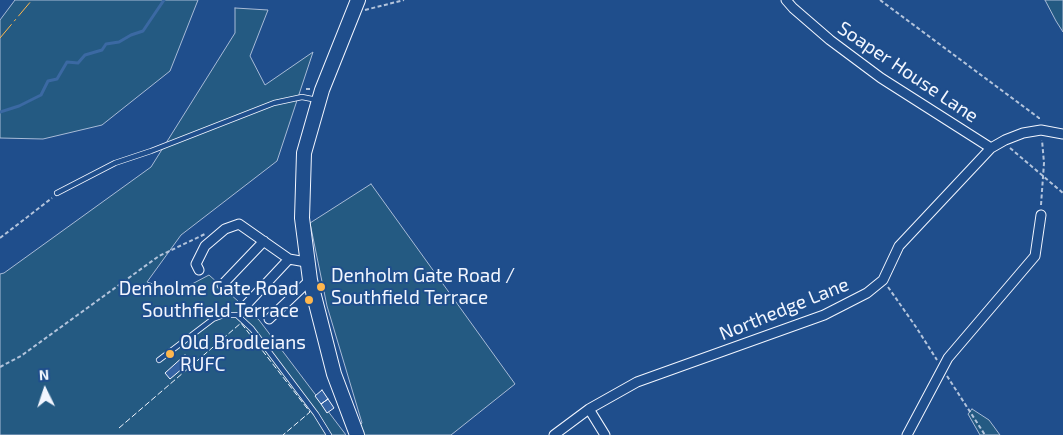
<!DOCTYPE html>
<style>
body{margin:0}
#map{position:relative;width:1063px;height:435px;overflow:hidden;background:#1f4e8c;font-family:"Exo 2",sans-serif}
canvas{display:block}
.north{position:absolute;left:20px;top:365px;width:50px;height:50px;-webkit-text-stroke:4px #1f4e8c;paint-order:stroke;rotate:356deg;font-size:14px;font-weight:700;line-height:20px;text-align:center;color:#f2f6ff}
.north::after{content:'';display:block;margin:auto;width:18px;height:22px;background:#f2f6ff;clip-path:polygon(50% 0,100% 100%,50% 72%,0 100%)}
</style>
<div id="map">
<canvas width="1063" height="435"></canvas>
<div class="north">N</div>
</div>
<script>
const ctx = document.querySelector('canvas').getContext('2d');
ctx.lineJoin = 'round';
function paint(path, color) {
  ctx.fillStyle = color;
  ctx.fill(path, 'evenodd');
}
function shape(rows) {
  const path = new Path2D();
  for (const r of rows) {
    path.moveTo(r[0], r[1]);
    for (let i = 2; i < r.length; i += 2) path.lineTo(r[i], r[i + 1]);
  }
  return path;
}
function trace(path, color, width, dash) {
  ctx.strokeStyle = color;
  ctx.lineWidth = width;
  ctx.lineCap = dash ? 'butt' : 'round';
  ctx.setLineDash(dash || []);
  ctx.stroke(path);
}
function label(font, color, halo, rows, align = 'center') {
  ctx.font = font + ' "Exo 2",sans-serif';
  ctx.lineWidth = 4;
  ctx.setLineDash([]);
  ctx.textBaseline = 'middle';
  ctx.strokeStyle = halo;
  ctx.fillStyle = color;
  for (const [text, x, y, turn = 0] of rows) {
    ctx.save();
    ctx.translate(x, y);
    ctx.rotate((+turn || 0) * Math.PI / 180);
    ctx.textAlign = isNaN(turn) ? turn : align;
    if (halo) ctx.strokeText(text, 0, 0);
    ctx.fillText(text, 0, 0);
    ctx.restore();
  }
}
const green = shape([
 [15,0,198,0,170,71,102,125,43,139,0,138,0,20,15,0],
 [1045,0,1063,0,1063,32,1056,21,1045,0],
 [235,8,268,10,250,56,265,85,313,52,277,161,181,235,147,282,177,292,209,275,259,320,346,435,0,435,0,274,4,273,151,167,235,33,235,8],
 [371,184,515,384,451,435,351,435,362,423,327,306,310,223,371,184],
 [972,409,989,420,1000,435,980,435,968,414,972,409]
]);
const stream = shape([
 [0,112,19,106,41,95,48,81,57,79,67,62,78,63,85,55,102,50,106,44,119,42,131,35,143,31,164,0]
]);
const building = shape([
 [185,355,190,362,170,379,165,373,185,355],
 [322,390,328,399,321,404,315,396,322,390],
 [328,399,334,408,327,413,321,404,328,399]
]);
const path = shape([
 [880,0,1039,118,1039,121],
 [365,10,404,0],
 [306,89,312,89],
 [1010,148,1063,193],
 [1041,205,1044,163,1042,140],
 [0,238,52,198],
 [888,287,916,327,937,360],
 [0,367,21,356,159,256,205,234],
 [947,376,985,435]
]);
const service = shape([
 [57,193,115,163,151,151,274,103,302,97,317,100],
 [159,360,213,319,224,315,237,315,252,329,316,414,329,435]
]);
const minor = shape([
 [786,0,793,8,830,40,881,78,991,148],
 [199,270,196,264,205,246,225,229,239,224,289,259],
 [222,285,264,241],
 [246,305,289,259,306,262],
 [269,319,310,280],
 [589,409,605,435],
 [554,435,589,409,637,382,824,315,867,293,883,280,899,246,991,148,1005,140,1023,133,1041,130,1063,134],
 [907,435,948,358,1035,256,1041,215]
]);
const primary = shape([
 [357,435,334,374,310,280,302,218,304,153,322,90,358,0]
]);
const fence = shape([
 [119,428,241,323,310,412,283,435]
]);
const power = shape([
 [0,38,32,0]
]);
const markers = [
 [321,287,5,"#ffb74d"],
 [309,300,5,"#ffb74d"],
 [170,354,5,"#ffb74d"]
];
const streetNames = [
 ["Soaper House Lane",908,72,34],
 ["Northedge Lane",784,309,-22]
];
const poiNames = [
 ["Denholm Gate Road /",331,276],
 ["Southfield Terrace",331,298],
 ["Denholme Gate Road",299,289,"right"],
 ["Southfield Terrace",299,311,"right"],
 ["Old Brodleians",180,343],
 ["RUFC",180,365]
];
paint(green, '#245a82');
trace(green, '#a8bbd7', 1);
trace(stream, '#3b69a3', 3);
paint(building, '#3563a3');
trace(building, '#f2f6ff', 1);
trace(service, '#f2f6ff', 6);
trace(minor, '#f2f6ff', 11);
trace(primary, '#f2f6ff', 16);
trace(path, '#b3c4dc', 2, [4, 2.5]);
trace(service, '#1f4e8c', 4.5);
trace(minor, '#1f4e8c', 9);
trace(primary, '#1f4e8c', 14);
trace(fence, '#f2f6ff', 1, [6, 2.5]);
trace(power, '#ffb74d', 1, [18, 4, 2.5, 4]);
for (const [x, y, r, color] of markers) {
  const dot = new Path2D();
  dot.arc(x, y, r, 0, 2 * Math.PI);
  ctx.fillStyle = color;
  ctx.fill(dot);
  trace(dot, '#1f4e8c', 2);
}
label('19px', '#f2f6ff', '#1f4e8c', streetNames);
label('19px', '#f2f6ff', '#1f4e8c', poiNames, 'left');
</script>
